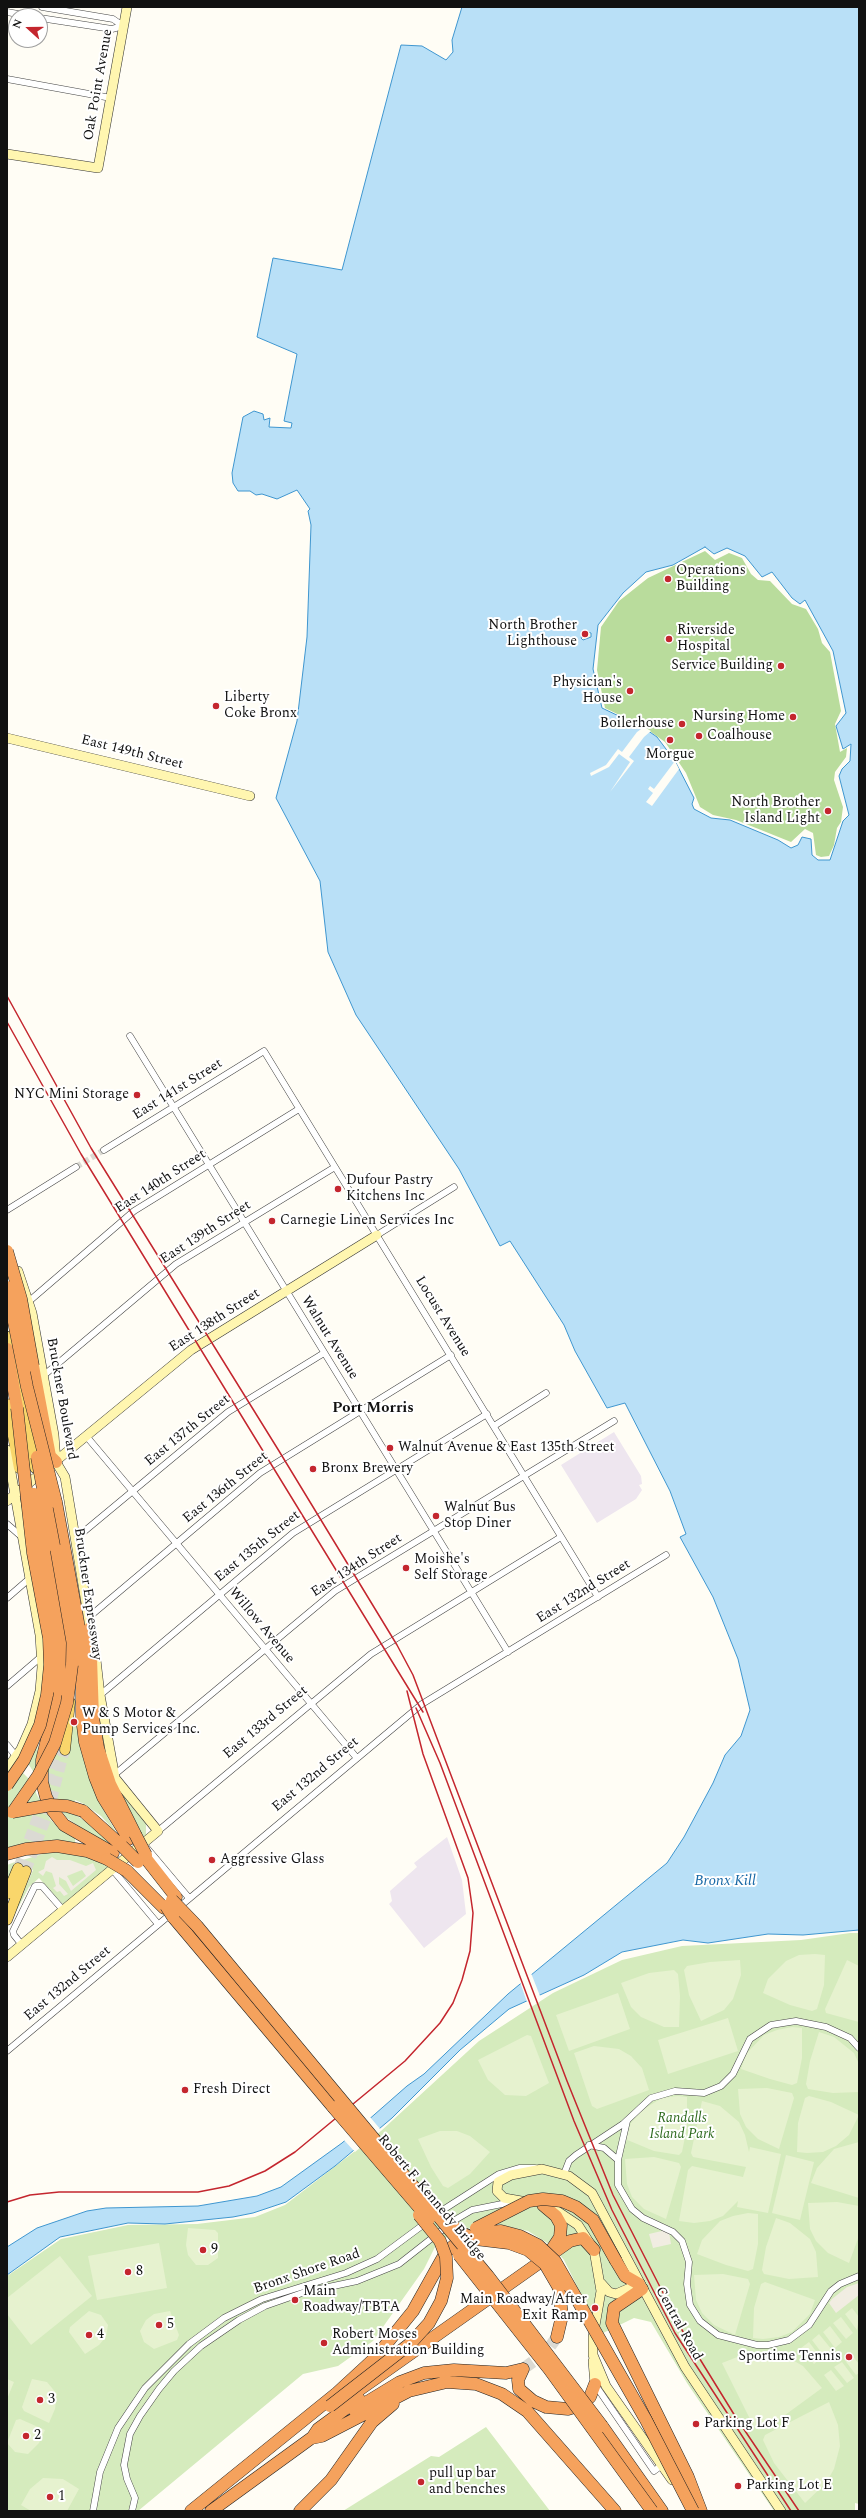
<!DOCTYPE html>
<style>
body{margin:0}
#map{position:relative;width:866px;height:2518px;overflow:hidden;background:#fffdf5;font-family:Spectral,serif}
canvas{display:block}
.frame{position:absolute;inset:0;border:8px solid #111;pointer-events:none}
.north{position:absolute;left:8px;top:8px;width:40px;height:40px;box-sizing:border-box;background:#fff;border:1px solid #a0a0a0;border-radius:50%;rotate:291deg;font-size:11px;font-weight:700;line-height:16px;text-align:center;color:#111}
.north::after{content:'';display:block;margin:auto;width:14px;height:18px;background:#c4262e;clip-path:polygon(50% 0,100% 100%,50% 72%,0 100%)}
</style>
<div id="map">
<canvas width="866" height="2518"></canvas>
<div class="frame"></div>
<div class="north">N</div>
</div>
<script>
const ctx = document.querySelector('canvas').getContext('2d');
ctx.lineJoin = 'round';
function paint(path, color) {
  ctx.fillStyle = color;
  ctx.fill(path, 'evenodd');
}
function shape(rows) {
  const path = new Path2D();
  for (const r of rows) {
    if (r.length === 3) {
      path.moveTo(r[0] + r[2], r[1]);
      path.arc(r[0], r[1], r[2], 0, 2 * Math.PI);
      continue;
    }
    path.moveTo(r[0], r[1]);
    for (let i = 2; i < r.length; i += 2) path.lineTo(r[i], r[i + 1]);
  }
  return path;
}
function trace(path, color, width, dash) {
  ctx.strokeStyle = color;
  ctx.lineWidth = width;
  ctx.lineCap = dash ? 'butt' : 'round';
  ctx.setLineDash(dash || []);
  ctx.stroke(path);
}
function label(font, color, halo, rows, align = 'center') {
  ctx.font = font + ' Spectral,serif';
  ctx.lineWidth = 4;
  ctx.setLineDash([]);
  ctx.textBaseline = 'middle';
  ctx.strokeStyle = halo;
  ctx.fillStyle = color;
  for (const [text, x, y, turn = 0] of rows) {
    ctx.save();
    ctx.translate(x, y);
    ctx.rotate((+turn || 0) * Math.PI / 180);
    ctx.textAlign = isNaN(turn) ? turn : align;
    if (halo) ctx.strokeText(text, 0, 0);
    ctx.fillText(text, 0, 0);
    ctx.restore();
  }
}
const industrial = shape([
 [614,1432,641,1476,642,1484,639,1485,642,1490,636,1499,597,1523,561,1465],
 [447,1837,462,1880,466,1914,424,1948,389,1904,392,1901,390,1891,417,1867,414,1863]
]);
const green = shape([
 [95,1677,96,1699,109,1767,114,1785,146,1823,146,1835,139,1838,113,1787,103,1761,96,1736],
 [74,1717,77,1718,99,1802,117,1834,101,1816,84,1804,75,1800,71,1812,99,1830,117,1853,67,1818,50,1795,45,1780,52,1747,69,1750],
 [38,1743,37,1756,37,1777,25,1759],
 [19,1769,36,1786,36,1793,50,1819,61,1830,75,1838,75,1843,53,1840,34,1842,7,1849,7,1781],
 [67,1851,83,1854,110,1866,63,1905,39,1878,29,1887,11,1921,33,1870,16,1862,49,1852],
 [15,1862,7,1883,7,1865],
 [850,1933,859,1933,859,2504,855,2503,855,2511,774,2511,687,2383,651,2322,634,2318,603,2333,592,2316,564,2260,552,2246,528,2231,497,2224,466,2229,438,2241,424,2269,373,2341,338,2366,303,2374,138,2511,7,2511,7,2276,61,2239,128,2225,197,2224,255,2217,285,2205,381,2131,479,2041,553,1993,622,1960,682,1946,801,1940],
 [486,2427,550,2511,343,2511,431,2456,439,2457]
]);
const forest = shape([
 [705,551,715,560,729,553,742,558,751,574,758,580,770,581,792,604,806,609,818,629,822,643,830,652,841,711,835,724,840,752,847,748,846,757,835,772,834,780,843,807,841,822,837,828,834,845,829,856,821,857,816,855,813,833,805,829,791,842,736,820,713,815,700,807,686,773,665,742,644,727,605,708,597,670,601,627,619,601,648,578]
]);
const sand = shape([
 [586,635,4.5]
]);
const pitch = shape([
 [815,1954,825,1955,824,1985,817,2009,812,2011,790,2005,763,1993,768,1979,786,1961,799,1955],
 [740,1960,741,1975,733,1999,724,2010,701,2021,689,1995,684,1970,687,1966,710,1962],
 [847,1960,859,1966,859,2022,826,2013,825,2009],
 [674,1970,678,1974,680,1996,679,2027,664,2027,641,2017,631,2007,621,1983,649,1973],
 [618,1993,630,2029,569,2051,556,2015],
 [728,2018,738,2051,668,2074,658,2040],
 [792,2027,802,2028,802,2058,797,2083,792,2085,770,2079,741,2069,746,2054,764,2035,777,2030],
 [819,2032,834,2037,854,2053,859,2064,859,2092,833,2093,808,2089,806,2084,810,2061],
 [527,2035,531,2036,549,2083,526,2096,505,2095,488,2080,478,2060],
 [594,2046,619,2049,631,2056,642,2068,649,2090,597,2109,592,2106,574,2053],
 [767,2088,792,2093,794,2098,779,2149,758,2139,746,2127,740,2114,738,2089],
 [678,2096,687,2097,687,2127,682,2152,679,2155,654,2151,625,2139,631,2123,642,2110,662,2098],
 [809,2096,831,2102,859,2115,849,2135,836,2146,823,2152,807,2153,797,2152,798,2123,805,2098],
 [702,2101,720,2106,739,2122,745,2135,749,2152,750,2147,781,2154,768,2213,737,2207,738,2201,723,2216,710,2221,694,2223,679,2221,688,2170,692,2166,743,2177,746,2167,693,2157,691,2153],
 [440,2131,457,2131,470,2136,490,2152,470,2174,448,2188,443,2186,431,2167,418,2139],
 [859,2142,859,2198,811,2183,817,2168,834,2149],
 [786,2155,814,2162,800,2220,772,2213],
 [654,2157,679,2163,681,2167,666,2219,644,2209,632,2197,627,2184,625,2159],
 [837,2202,859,2206,859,2236,849,2263,828,2253,816,2241,810,2229,808,2203],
 [748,2213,758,2214,758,2244,753,2269,748,2271,726,2265,697,2254,702,2240,720,2221,733,2216],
 [776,2218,790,2223,810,2239,816,2252,818,2277,789,2279,764,2274,762,2270,766,2247],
 [188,2228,215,2230,218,2233,218,2258,208,2265,196,2265,188,2255,186,2245],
 [159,2243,167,2288,97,2300,88,2256],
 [60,2256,92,2296,31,2345,7,2314,7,2298],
 [723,2274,748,2279,750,2284,735,2335,714,2325,702,2313,696,2300,694,2275],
 [765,2282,815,2300,810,2314,792,2332,779,2337,763,2339,753,2338,754,2308,761,2284],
 [852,2308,859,2317,857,2330,845,2314],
 [89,2311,101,2315,108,2325,106,2337,99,2345,85,2354,69,2332,70,2327],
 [170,2311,179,2335,177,2340,154,2349,144,2342,140,2331,146,2320,154,2314],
 [841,2317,853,2333,846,2339,833,2323],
 [830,2326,842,2342,835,2348,823,2332],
 [819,2334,832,2350,824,2356,812,2340],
 [809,2342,821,2358,814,2364,801,2348],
 [766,2352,789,2358,803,2366,822,2388,781,2418,759,2430,754,2427,722,2363,745,2354],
 [851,2354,859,2364,859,2373,856,2375,844,2359],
 [842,2362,854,2378,847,2383,834,2367],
 [831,2370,844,2386,836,2391,824,2375],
 [7,2379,14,2382,7,2399],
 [32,2379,47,2382,57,2394,55,2409,49,2423,24,2411,22,2407],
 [829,2402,838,2425,840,2446,834,2469,826,2483,805,2503,774,2463,763,2440,765,2435],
 [20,2419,45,2430,39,2443,28,2454,15,2452,7,2443,16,2420],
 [43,2478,63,2479,79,2489,67,2511,31,2511,21,2505,30,2489]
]);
const plaza = shape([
 [52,1857,57,1860,70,1860,86,1866,93,1863,96,1870,71,1891,66,1881,59,1877,59,1884,68,1894,64,1896,60,1891,57,1892,53,1888,56,1886,52,1873,46,1871,43,1876,38,1872,44,1869,46,1861],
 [82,1870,86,1876,73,1886,67,1876],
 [666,2230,669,2232,671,2244,653,2248,649,2234],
 [859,2283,859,2295,836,2313,829,2303,832,2299,847,2287]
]);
const water = shape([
 [462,7,859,7,859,1930,803,1935,768,1934,708,1943,683,1940,622,1952,584,1975,509,2009,460,2050,392,2118,335,2166,286,2202,253,2213,233,2217,165,2224,128,2223,60,2237,7,2275,7,2247,37,2228,87,2211,106,2208,198,2206,257,2196,281,2187,342,2143,407,2086,424,2074,508,1994,667,1863,684,1837,713,1783,725,1755,741,1736,750,1710,738,1659,713,1597,680,1537,686,1534,670,1491,625,1403,607,1408,575,1351,564,1325,510,1241,500,1246,459,1169,356,1015,328,952,320,881,276,798,297,721,307,637,311,525,308,511,310,509,297,490,277,499,262,494,256,495,250,491,238,491,233,483,232,473,243,417,254,411,263,414,264,420,270,418,269,427,291,428,292,423,284,421,297,354,257,337,273,258,342,270,401,45,422,46,446,60,453,52,452,40,462,7],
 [705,547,714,554,727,548,745,556,762,577,772,572,792,598,800,604,805,600,833,651,846,713,836,726,843,749,851,744,850,761,842,769,839,776,849,815,843,821,830,860,818,860,812,855,811,839,802,837,798,845,791,848,778,840,730,820,711,818,694,809,692,804,694,798,675,761,657,737,644,728,602,708,593,669,598,625,623,593,646,572,673,565,705,547],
 [585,631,591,633,591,637,583,640,581,638,585,631]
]);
const pier = shape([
 [644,727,651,731,644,737,629,757,634,761,610,792,630,762,619,754,609,767,591,776,590,773,606,765,618,749,622,752,637,732],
 [675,761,679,769,652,806,646,802,653,793,648,789,650,786,654,789],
 [531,1973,540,1996,527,2002,520,1982],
 [370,2117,381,2130,355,2152,343,2139]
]);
const streetTunnel = shape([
 [76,1167,104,1150]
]);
const primaryTunnel = shape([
 [18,1868,40,1810,57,1748],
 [26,1871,48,1814,65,1750]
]);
const highwayTunnel = shape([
 [523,2369,546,2352,557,2337]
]);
const street = shape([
 [42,7,113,19,123,26],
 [7,12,29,16],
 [40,18,112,29,123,26],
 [7,79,111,98],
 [130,1036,508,1652],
 [104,1150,264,1051,598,1597],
 [7,1210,76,1167],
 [377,1235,454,1187],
 [27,1303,134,1211,299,1109],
 [43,1376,176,1264,335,1167],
 [494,1426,546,1393],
 [87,1437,356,1757],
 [7,1524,22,1537],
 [75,1539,228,1412,324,1353],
 [7,1598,29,1579],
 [89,1617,260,1473,451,1355],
 [7,1686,42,1656],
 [100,1695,293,1533,487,1414],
 [7,1745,16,1756],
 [114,1775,335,1591,614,1421],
 [158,1831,371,1654,561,1537],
 [146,1847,189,1898],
 [112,1869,158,1924],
 [22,1945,14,1935,13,1931,35,1886,42,1886,63,1910],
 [7,2051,422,1704,666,1555],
 [589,2145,604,2148,618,2160,618,2185,632,2209,643,2218,673,2232,682,2241,689,2262,687,2284,690,2305,700,2321,718,2335,757,2345,768,2345,789,2340,809,2325,831,2291,840,2284,859,2276],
 [618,2160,627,2121],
 [564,2174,569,2161,576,2155,623,2124,651,2098,675,2091,704,2093,721,2086,733,2074,750,2039,771,2025,796,2021,826,2027,850,2038,859,2048],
 [435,2215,499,2174,519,2168,535,2168],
 [596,2386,654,2471,662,2465],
 [93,2511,100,2472,118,2428,145,2388,189,2344,224,2318,262,2299,346,2273,377,2259,427,2222],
 [132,2511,135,2498,127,2479,124,2465,130,2434,140,2416,159,2389,174,2371,201,2346,239,2320,265,2306,305,2292,357,2281,399,2264,455,2220,472,2210,512,2202]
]);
const secondary = shape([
 [7,154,98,168,127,7],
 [7,738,250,796],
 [18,1271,32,1313,54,1435,56,1462,65,1477,91,1633],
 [7,1450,40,1635,42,1667,40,1691,32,1724,21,1749,7,1769],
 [7,1501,191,1350,377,1235],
 [7,1957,158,1831,115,1778,100,1695,95,1651],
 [527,2202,504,2198,497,2191,498,2182,511,2175,542,2169,569,2176,592,2193,685,2367,781,2511],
 [551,2207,578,2225,594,2250,601,2291,593,2337,593,2355,606,2386,672,2480],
 [601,2283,609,2292,616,2294,639,2284],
 [593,2361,595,2384]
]);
const primary = shape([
 [11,1336,35,1468],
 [7,1404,19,1468],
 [65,1750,70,1702],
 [7,1894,18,1868],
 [7,1920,26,1871]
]);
const highway = shape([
 [7,1349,17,1408],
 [33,1366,50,1456,56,1462],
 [56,1502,82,1644,82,1718,85,1742,95,1777,103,1797,129,1839],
 [54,1546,70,1639,72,1665],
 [90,1628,93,1718,98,1748,110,1784,135,1834],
 [59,1690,42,1760,42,1782,46,1797,53,1811,64,1825,113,1853],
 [83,1811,122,1846],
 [7,1854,26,1849,57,1846,87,1851,107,1859],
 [144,1856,176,1897],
 [127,1871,164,1908],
 [173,1917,333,2107],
 [543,2205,556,2216,561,2225,560,2237,552,2249],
 [616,2261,625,2276,639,2284],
 [642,2289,614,2308,612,2323,688,2477,701,2511],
 [557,2337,562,2316,559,2288],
 [523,2369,518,2380,519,2389,533,2401,546,2407,568,2409,581,2405,590,2397,595,2384],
 [349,2397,570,2241,583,2238,594,2250],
 [354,2410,400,2382,424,2373,454,2370,506,2373,523,2369],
 [602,2426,662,2511],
 [312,2438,322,2436,409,2391,447,2382,476,2384,502,2394,527,2411,615,2511],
 [312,2438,318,2429,359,2399],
 [191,2511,337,2393,375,2358,413,2311,446,2252,467,2235],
 [211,2511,317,2434],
 [300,2511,331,2480,372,2422,393,2404]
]);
const rail = shape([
 [7,996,91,1148,279,1451,397,1645,413,1675,567,2081,613,2195,682,2330,735,2416,799,2511],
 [7,1022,81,1154,423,1712],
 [416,1708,440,1763,574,2121,612,2210,675,2333,791,2511],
 [7,2202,30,2195,59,2192,198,2192,229,2186,265,2171,295,2152,405,2061,440,2023,453,2003,462,1980,470,1951,473,1913,468,1878,423,1754,407,1691]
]);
const highwayBridge = shape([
 [7,1251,21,1299,33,1366],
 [7,1287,27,1387,56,1502],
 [37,1457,54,1546],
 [34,1494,60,1643,59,1690],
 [7,1785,24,1760,40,1725,47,1695,50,1665,49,1638,33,1553,17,1408],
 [12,1812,51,1805,67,1806,83,1811],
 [13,1812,38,1776,55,1743,67,1703,72,1665],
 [135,1834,146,1855],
 [122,1846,138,1862],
 [107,1859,127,1871],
 [172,1900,197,1926,488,2276,602,2426],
 [166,1906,173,1917],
 [333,2107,429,2219],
 [452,2225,461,2233,475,2239,509,2243,528,2250,545,2264,559,2288],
 [476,2228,529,2201,543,2199,562,2201,576,2207,593,2220,616,2261],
 [478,2233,501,2231,520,2236,538,2245,555,2261,646,2420,693,2511],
 [459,2255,549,2369,652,2511],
 [330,2406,411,2343,429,2323,441,2301,447,2278,446,2257,440,2241,419,2215]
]);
const markers = [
 [668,579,4,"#c4262e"],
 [585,634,4,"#c4262e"],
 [669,639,4,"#c4262e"],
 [781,666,4,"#c4262e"],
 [630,691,4,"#c4262e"],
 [216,706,4,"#c4262e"],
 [793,717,4,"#c4262e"],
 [682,724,4,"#c4262e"],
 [699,736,4,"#c4262e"],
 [670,740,4,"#c4262e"],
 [828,811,4,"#c4262e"],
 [137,1095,4,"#c4262e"],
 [338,1189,4,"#c4262e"],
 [272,1221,4,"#c4262e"],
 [390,1448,4,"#c4262e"],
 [313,1469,4,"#c4262e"],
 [436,1516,4,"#c4262e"],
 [406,1568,4,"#c4262e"],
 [74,1722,4,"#c4262e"],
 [212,1860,4,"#c4262e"],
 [185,2090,4,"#c4262e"],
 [203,2250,4,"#c4262e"],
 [128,2272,4,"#c4262e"],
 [295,2300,4,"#c4262e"],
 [595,2308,4,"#c4262e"],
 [159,2325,4,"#c4262e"],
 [89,2335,4,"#c4262e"],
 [324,2343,4,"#c4262e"],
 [849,2357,4,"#c4262e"],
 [40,2400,4,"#c4262e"],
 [696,2424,4,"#c4262e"],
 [26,2436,4,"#c4262e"],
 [421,2482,4,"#c4262e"],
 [738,2486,4,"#c4262e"],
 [50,2497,4,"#c4262e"]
];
const streetNames = [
 ["Oak Point Avenue",99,85,-80],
 ["East 149th Street",132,753,14],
 ["East 141st Street",178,1090,-32],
 ["East 140th Street",161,1182,-33],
 ["East 139th Street",206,1233,-33],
 ["Locust Avenue",442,1317,58],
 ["East 138th Street",215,1321,-33],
 ["Walnut Avenue",329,1338,58],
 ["Bruckner Boulevard",61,1399,80],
 ["East 137th Street",188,1431,-39],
 ["East 136th Street",226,1488,-39],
 ["East 135th Street",258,1547,-39],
 ["East 134th Street",357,1566,-33],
 ["East 132nd Street",584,1592,-32],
 ["Bruckner Expressway",87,1594,82],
 ["Willow Avenue",261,1626,50],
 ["East 133rd Street",266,1723,-40],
 ["East 132nd Street",316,1775,-40],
 ["East 132nd Street",68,1984,-40],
 ["Robert F. Kennedy Bridge",431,2198,50],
 ["Bronx Shore Road",307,2272,-19],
 ["Central Road",678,2324,61]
];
const poiNames = [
 ["Operations",676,571],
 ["Building",676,587],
 ["North Brother",577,626,"right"],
 ["Lighthouse",577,642,"right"],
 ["Riverside",677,631],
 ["Hospital",677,647],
 ["Service Building",773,666,"right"],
 ["Physician's",622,683,"right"],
 ["House",622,699,"right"],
 ["Liberty",224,698],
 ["Coke Bronx",224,714],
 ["Nursing Home",785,717,"right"],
 ["Boilerhouse",674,724,"right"],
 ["Coalhouse",707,736],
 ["Morgue",670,755,"center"],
 ["North Brother",820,803,"right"],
 ["Island Light",820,819,"right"],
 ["NYC Mini Storage",129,1095,"right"],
 ["Dufour Pastry",346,1181],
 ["Kitchens Inc",346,1197],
 ["Carnegie Linen Services Inc",280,1221],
 ["Walnut Avenue & East 135th Street",398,1448],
 ["Bronx Brewery",321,1469],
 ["Walnut Bus",444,1508],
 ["Stop Diner",444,1524],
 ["Moishe's",414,1560],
 ["Self Storage",414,1576],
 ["W & S Motor &",82,1714],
 ["Pump Services Inc.",82,1730],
 ["Aggressive Glass",220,1860],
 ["Fresh Direct",193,2090],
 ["9",211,2250],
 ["8",136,2272],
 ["Main",303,2292],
 ["Roadway/TBTA",303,2308],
 ["Main Roadway/After",587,2300,"right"],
 ["Exit Ramp",587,2316,"right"],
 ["5",167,2325],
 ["4",97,2335],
 ["Robert Moses",332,2335],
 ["Administration Building",332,2351],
 ["Sportime Tennis",841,2357,"right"],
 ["3",48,2400],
 ["Parking Lot F",704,2424],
 ["2",34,2436],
 ["pull up bar",429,2474],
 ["and benches",429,2490],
 ["Parking Lot E",746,2486],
 ["1",58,2497]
];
const parkNames = [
 ["Randalls",682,2119],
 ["Island Park",682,2135]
];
const neighbourhoodNames = [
 ["Port Morris",373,1409]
];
const waterNames = [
 ["Bronx Kill",725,1882]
];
paint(industrial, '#eee6ef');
paint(green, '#d5ebbd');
paint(forest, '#b9dc9c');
paint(sand, '#fbeec1');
paint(pitch, '#e6f2cf');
paint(plaza, '#f1ede2');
paint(water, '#b9e0f7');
trace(water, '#3f96cf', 1);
paint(pier, '#fffdf5');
trace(streetTunnel, '#dbdad3', 6, [6, 3]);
trace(primaryTunnel, '#dbdad3', 10, [10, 5]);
trace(highwayTunnel, '#dbdad3', 12, [12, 6]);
trace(street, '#444', 7);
trace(secondary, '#333', 10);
trace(primary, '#222', 11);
trace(highway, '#222', 13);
trace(street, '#fff', 6);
trace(secondary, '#fff6b0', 9);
trace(primary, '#f9d66b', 10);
trace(highway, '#f5a25d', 12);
trace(rail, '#c4262e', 1.5);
trace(highwayBridge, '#222', 13, []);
trace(highwayBridge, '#f5a25d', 12);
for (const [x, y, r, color] of markers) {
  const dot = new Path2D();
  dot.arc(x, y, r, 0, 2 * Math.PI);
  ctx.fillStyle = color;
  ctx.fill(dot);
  trace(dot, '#fff', 1.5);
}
label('14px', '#111', '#fff', streetNames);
label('14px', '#111', '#fff', poiNames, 'left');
label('italic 14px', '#2f6b1f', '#fff', parkNames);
label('bold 15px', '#111', '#fff', neighbourhoodNames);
label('italic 15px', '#1768a6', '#fff', waterNames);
</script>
